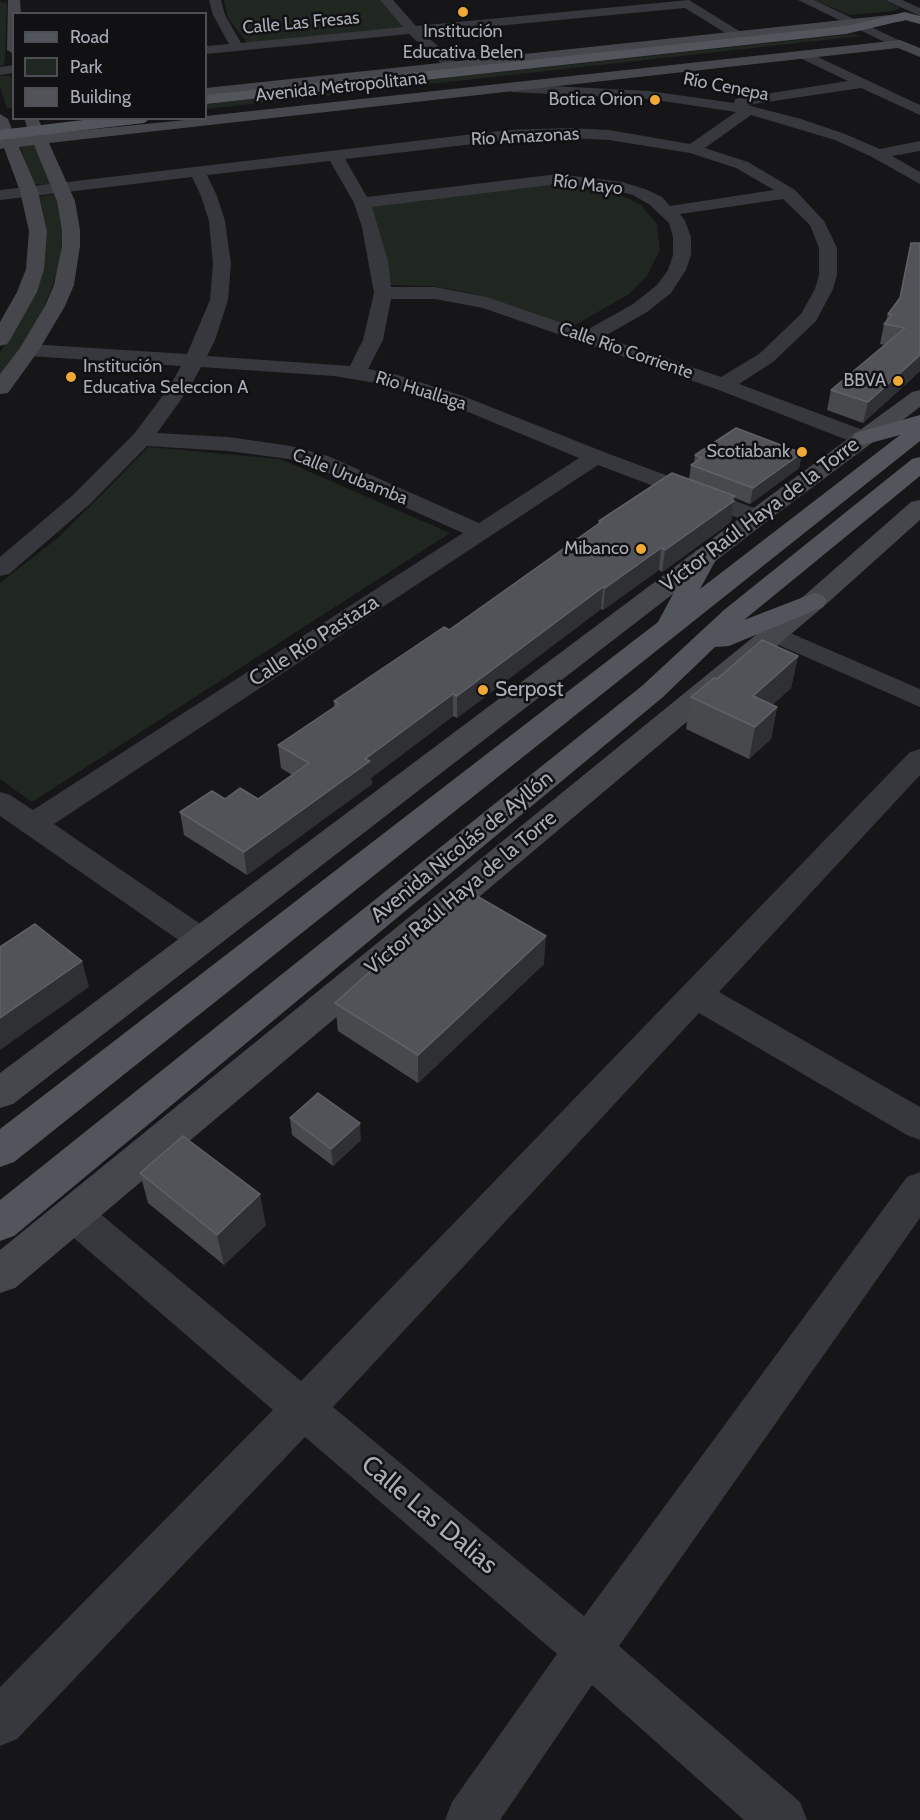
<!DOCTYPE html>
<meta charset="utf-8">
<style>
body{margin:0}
#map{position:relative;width:920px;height:1820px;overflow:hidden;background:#161618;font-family:Cabin,sans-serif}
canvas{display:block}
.legend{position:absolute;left:12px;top:12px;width:195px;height:108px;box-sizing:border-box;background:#111113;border:2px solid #4d4f55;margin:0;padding:8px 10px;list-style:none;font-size:18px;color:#a8adb7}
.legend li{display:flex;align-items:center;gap:12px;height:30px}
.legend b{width:30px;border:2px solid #4d4f55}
</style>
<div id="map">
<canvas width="920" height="1820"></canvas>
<ul class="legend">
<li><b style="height:8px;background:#53555c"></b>Road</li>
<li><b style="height:16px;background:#202720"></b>Park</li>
<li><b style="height:16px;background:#525358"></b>Building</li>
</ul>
</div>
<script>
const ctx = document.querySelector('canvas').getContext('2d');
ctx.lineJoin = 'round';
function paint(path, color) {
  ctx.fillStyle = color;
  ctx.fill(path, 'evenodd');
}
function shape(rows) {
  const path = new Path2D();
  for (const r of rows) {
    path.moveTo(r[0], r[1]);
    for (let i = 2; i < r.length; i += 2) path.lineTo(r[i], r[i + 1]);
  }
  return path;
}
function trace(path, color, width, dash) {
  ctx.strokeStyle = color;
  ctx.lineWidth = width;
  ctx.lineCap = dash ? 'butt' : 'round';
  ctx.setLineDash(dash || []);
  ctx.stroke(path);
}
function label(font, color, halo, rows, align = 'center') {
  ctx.font = font + ' Cabin,sans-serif';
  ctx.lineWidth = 5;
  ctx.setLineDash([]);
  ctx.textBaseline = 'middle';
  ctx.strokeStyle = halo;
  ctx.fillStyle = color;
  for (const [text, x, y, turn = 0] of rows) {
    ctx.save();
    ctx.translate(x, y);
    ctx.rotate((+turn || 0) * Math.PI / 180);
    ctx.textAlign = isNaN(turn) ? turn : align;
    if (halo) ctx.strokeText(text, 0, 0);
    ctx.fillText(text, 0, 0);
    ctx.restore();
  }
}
const green = shape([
 [224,0,381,0,406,29,248,44,228,18],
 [814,0,884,0,900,8,894,11,850,15],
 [0,2,7,3,5,57,4,65,0,66],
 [853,34,861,36,206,109,206,104],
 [0,76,11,76,13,83,13,108,7,108,0,87],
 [34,144,51,184,49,185,34,184,20,146],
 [533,185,575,185,614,192,641,205,657,224,660,250,647,276,629,294,572,327,486,297,460,291,433,286,389,285,371,207],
 [55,194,63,229,59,268,41,315,20,351,0,374,0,352,24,315,42,269,47,231,40,197],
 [149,447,280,459,450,533,32,802,0,779,0,583,59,537]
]);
const street = shape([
 [209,0,221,0,225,15,241,43,403,27,380,0,393,0,416,26,689,0,744,34,742,37,732,37,685,8,423,33,456,62,458,65,456,68,451,69,446,68,409,34,206,54,206,46,229,44,213,15,209,0],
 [798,0,814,0,907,44,905,47,895,47,798,0],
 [885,0,902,0,920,8,920,16,885,0],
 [805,51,920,105,920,115,861,88,747,105,801,119,845,134,880,149,920,141,920,151,892,156,920,172,920,184,872,157,835,140,751,115,705,148,748,162,795,190,824,221,837,248,837,275,833,289,816,321,773,362,739,384,871,433,874,438,871,443,863,444,855,443,716,389,483,308,435,299,391,299,383,340,368,369,398,375,463,396,604,452,765,512,769,517,765,522,757,524,749,522,598,465,54,824,212,932,217,940,212,948,201,952,190,948,0,816,0,792,10,795,33,810,463,533,312,466,289,459,228,451,147,446,89,505,9,574,0,576,0,557,73,495,134,434,170,386,181,366,29,356,22,354,19,350,22,346,29,344,187,354,210,300,213,264,209,221,201,196,192,177,0,200,0,190,508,130,568,128,609,130,690,144,736,112,649,99,512,92,505,88,512,84,649,91,734,103,735,99,740,98,848,81,800,58,798,55,800,52,805,51],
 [568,138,609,140,690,153,736,168,774,190,670,206,662,197,645,189,622,182,558,174,367,197,345,159,508,140,568,138],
 [330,161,354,203,362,227,374,293,363,340,350,366,207,356,215,340,228,300,231,264,225,221,217,196,207,175,330,161],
 [558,184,614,190,633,195,650,205,669,223,673,237,673,255,668,270,657,285,633,304,585,331,487,297,435,287,391,287,388,261,372,207,558,184],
 [783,199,810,225,819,248,819,275,815,289,801,314,759,354,721,377,603,337,647,312,671,293,686,270,691,255,691,237,685,221,680,214,783,199],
 [201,367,334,376,388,385,449,404,579,458,479,523,328,456,291,446,228,437,157,433,190,387,201,367],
 [14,65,14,73,0,75,0,67,14,65],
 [774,626,920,689,920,707,765,639,761,634,765,629,774,626],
 [920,749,920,775,719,992,920,1107,920,1140,907,1135,699,1013,333,1407,584,1616,907,1177,920,1172,920,1218,619,1646,800,1802,807,1820,744,1820,592,1685,500,1820,445,1820,452,1802,557,1654,305,1437,17,1739,0,1746,0,1687,273,1410,60,1226,54,1214,60,1202,73,1198,86,1202,301,1381,910,752,920,749]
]);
const secondary = shape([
 [8,0,20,0,21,14,14,14,14,54,7,50,8,0],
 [899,14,904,15,906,18,904,21,206,96,206,88,899,14],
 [900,40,920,48,920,57,898,48,49,143,75,201,80,230,80,246,74,285,65,306,39,350,8,393,0,394,0,374,20,348,45,306,54,285,62,246,62,230,57,201,34,145,19,147,38,191,47,231,44,269,37,292,10,340,7,344,0,346,0,322,17,292,26,269,29,231,20,191,4,148,0,149,0,114,8,119,15,137,30,136,24,118,38,118,45,134,206,118,206,116,900,40],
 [920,390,920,407,766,522,13,1104,0,1108,0,1073,748,512,912,392,920,390],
 [920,500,920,520,823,607,15,1288,0,1293,0,1250,805,595,911,502,920,500]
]);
const primary = shape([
 [905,12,920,16,920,24,905,20,846,34,206,104,206,95,846,26,905,12],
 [100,118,151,118,144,123,0,140,0,130,100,118],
 [920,415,920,441,14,1162,0,1167,0,1129,658,622,696,551,705,548,714,551,718,556,700,589,900,435,863,445,855,443,852,438,855,433,920,415],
 [920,457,920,476,744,620,814,593,823,595,827,601,823,607,729,646,715,647,663,697,14,1236,0,1241,0,1200,643,685,724,610,912,459,920,457]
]);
const wall = shape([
 [899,298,920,371,863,423,827,410,831,390,885,345,880,344,884,324,886,321,888,314],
 [802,453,799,468,750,504,735,498,731,522,662,572,659,570,603,610,601,609,457,718,453,716,371,778,372,784,247,875,184,835,180,812,225,799,258,799,292,775,281,768,278,745,334,707,334,701,449,630,598,524,599,521,689,479,691,465,694,463,695,455],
 [798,656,791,688,772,705,777,707,771,739,749,759,686,729,691,697,717,679],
 [544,964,418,1083,338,1031,335,1003],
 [290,1118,361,1140,333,1166,292,1135],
 [140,1173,266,1225,224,1265,148,1203]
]);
const shadedWall = shape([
 [920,355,920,371,863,423,868,402],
 [802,453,799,468,750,504,753,488],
 [735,496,731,522,662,572,665,550],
 [661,548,659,570,603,610,605,588],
 [603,587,601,609,457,718,457,696],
 [798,656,791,688,751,725,753,696],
 [453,694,453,716,371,778,372,784,247,875,244,852,365,759],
 [777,707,771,739,749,759,755,727],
 [546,936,544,964,418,1083,418,1055],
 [82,961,89,987,0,1050,0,1018],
 [360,1123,361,1140,333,1166,331,1149],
 [260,1194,266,1225,224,1265,217,1235]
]);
const building = shape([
 [911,243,920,243,920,355,868,402,831,390,905,328,884,324,892,315,888,314,900,298,911,243],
 [736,428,802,453,753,488,691,465,702,458,695,455,736,428],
 [672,473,735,496,731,499,734,501,665,550,661,548,605,588,603,587,457,696,453,694,365,759,370,761,244,852,180,812,212,791,225,799,240,788,258,799,309,763,278,745,339,704,334,701,444,627,449,630,601,522,599,521,672,473],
 [762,640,798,656,753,696,777,707,755,727,691,697,714,678,717,679,762,640],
 [463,888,546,936,418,1055,335,1003,463,888],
 [35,924,82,961,0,1018,0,947,35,924],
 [318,1093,360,1123,331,1149,290,1118,318,1093],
 [183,1136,260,1194,217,1235,140,1173,183,1136]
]);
const markers = [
 [463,12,6,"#f0a935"],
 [655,100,6,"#f0a935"],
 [71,377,6,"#f0a935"],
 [898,381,6,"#f0a935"],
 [802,452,6,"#f0a935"],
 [641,549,6,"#f0a935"],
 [483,690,6,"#f0a935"]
];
const farStreetnames = [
 ["Calle Las Fresas",301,23,-5],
 ["Avenida Metropolitana",341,87,-6],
 ["Río Cenepa",726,87,11],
 ["Río Amazonas",525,137,-3],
 ["Río Mayo",588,185,7],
 ["Calle Río Corriente",626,351,19],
 ["Rio Huallaga",421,391,17],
 ["Calle Urubamba",350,477,22]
];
const farPoinames = [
 ["Institución",463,32,"center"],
 ["Educativa Belen",463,53,"center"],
 ["Botica Orion",643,100],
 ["Institución",83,367,"left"],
 ["Educativa Seleccion A",83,388,"left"],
 ["BBVA",886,381],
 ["Scotiabank",790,452],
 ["Mibanco",629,549]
];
const streetNames = [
 ["Víctor Raúl Haya de la Torre",760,515,-37],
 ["Calle Río Pastaza",314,641,-33],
 ["Avenida Nicolás de Ayllón",462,847,-39],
 ["Víctor Raúl Haya de la Torre",461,893,-40]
];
const poiNames = [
 ["Serpost",495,690]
];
const nearStreetnames = [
 ["Calle Las Dalias",429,1515,40]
];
paint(green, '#202720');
paint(street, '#37383d');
paint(secondary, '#45474d');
paint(primary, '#53555c');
paint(wall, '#47494d');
paint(shadedWall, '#2f3033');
paint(building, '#525358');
trace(building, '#5f6167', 1.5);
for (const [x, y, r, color] of markers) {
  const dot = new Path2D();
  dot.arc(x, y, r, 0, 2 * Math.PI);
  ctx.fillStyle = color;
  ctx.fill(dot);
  trace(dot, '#111113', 2);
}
label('18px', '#a8adb7', '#111113', farStreetnames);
label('18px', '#a8adb7', '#111113', farPoinames, 'right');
label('21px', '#a8adb7', '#111113', streetNames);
label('21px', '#a8adb7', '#111113', poiNames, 'left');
label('26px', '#a8adb7', '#111113', nearStreetnames);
</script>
